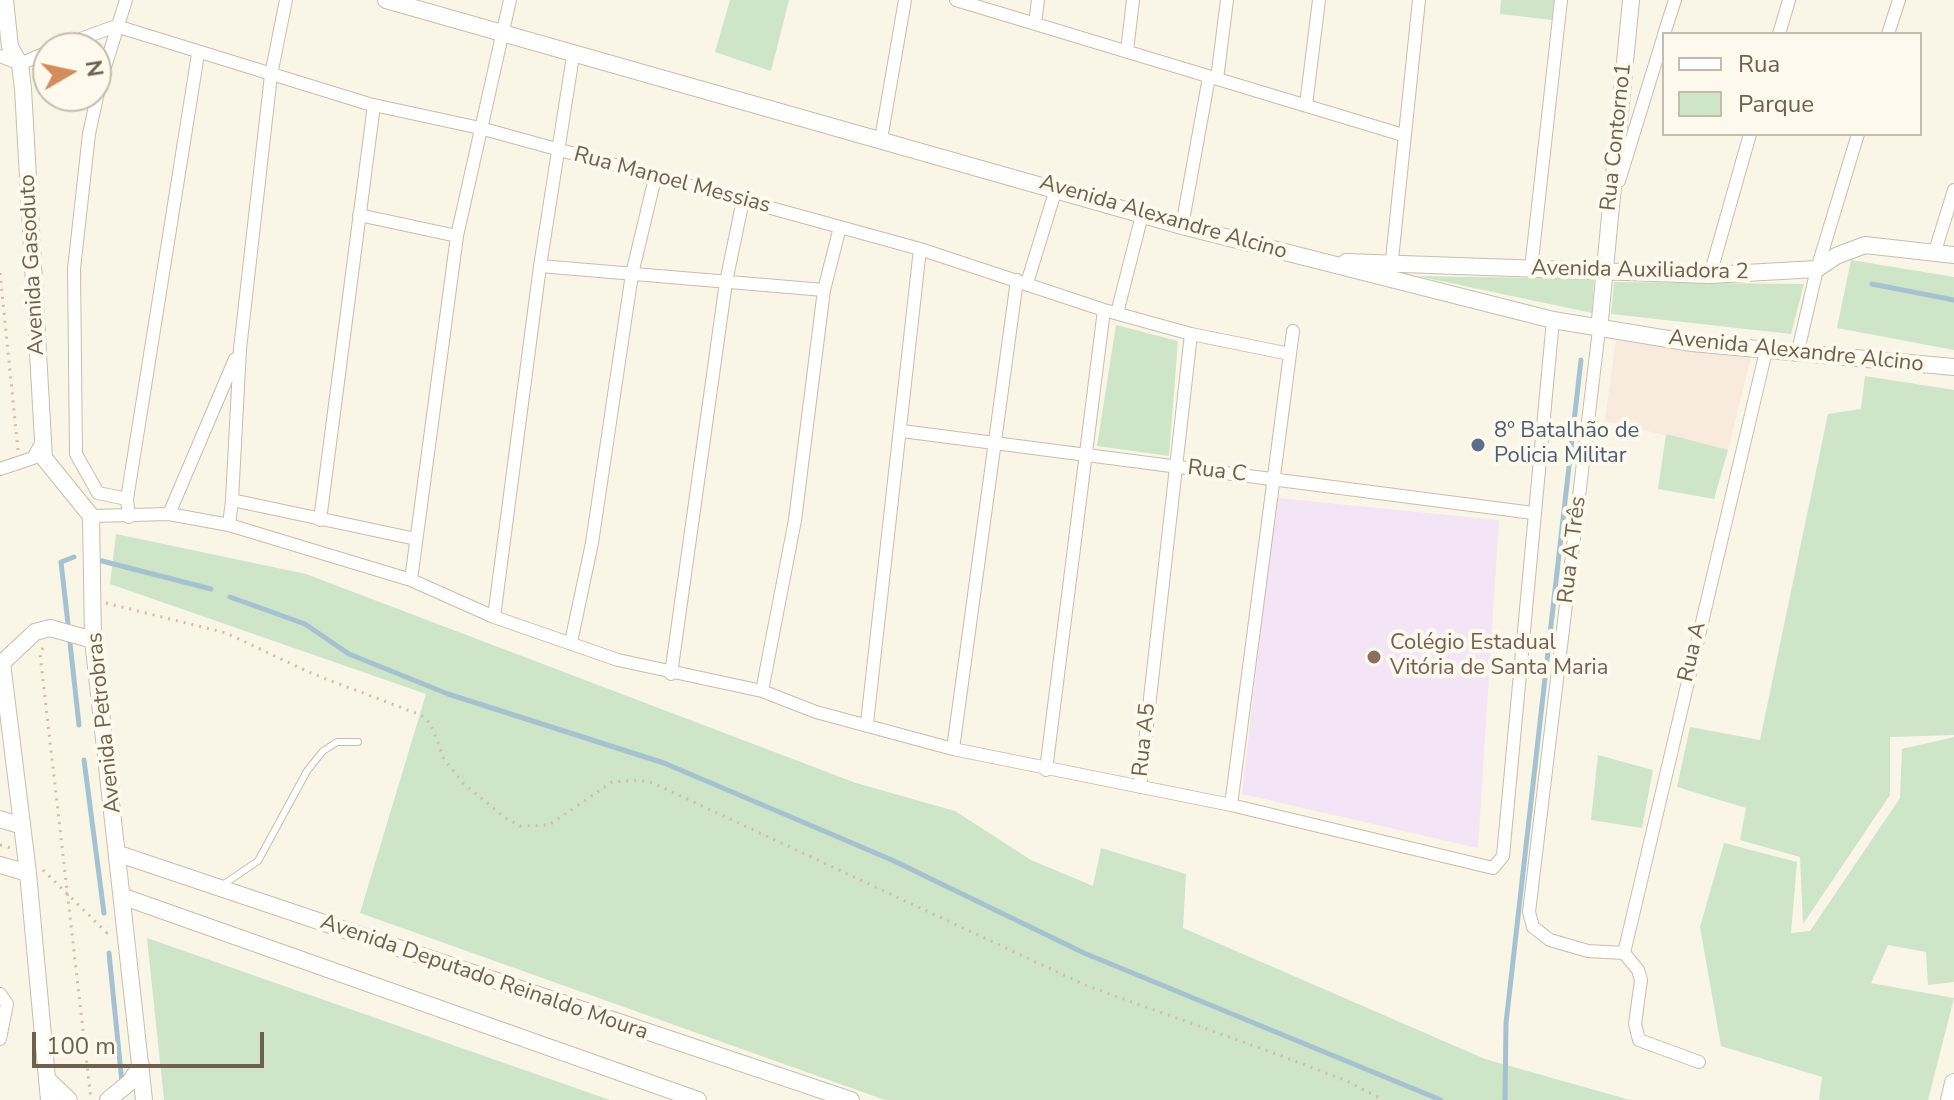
<!DOCTYPE html>
<meta charset="utf-8">
<style>
body{margin:0}
#map{position:relative;width:1954px;height:1100px;overflow:hidden;background:#f9f6e7;font-family:"Nunito Sans",sans-serif}
canvas{display:block}
.legend{position:absolute;left:1662px;top:32px;width:260px;height:104px;box-sizing:border-box;background:#fdf9ed;border:2px solid #c5bcae;margin:0;padding:10px 14px;list-style:none;font-size:24px;color:#70614f}
.legend li{display:flex;align-items:center;gap:16px;height:40px}
.legend b{width:40px;border:2px solid #c5bcae}
.north{position:absolute;left:32px;top:32px;width:80px;height:80px;box-sizing:border-box;background:#fdf9ed;border:2px solid #c5bcae;border-radius:50%;rotate:81deg;font-size:22px;font-weight:700;line-height:32px;text-align:center;color:#70614f}
.north::after{content:'';display:block;margin:auto;width:28px;height:36px;background:#d38d5d;clip-path:polygon(50% 0,100% 100%,50% 72%,0 100%)}
.scale{position:absolute;left:32px;top:1032px;width:232px;height:36px;box-sizing:border-box;border:4px solid #70614f;border-top:0;padding-left:10px;font-size:24px;line-height:28px;white-space:nowrap;color:#70614f;-webkit-text-stroke:6px #fdf9ed;paint-order:stroke}
</style>
<div id="map">
<canvas width="1954" height="1100"></canvas>
<ul class="legend">
<li><b style="height:10px;background:#fff"></b>Rua</li>
<li><b style="height:22px;background:#cee5c8"></b>Parque</li>
</ul>
<div class="north">N</div>
<div class="scale">100 m</div>
</div>
<script>
const ctx = document.querySelector('canvas').getContext('2d');
ctx.lineJoin = 'round';
function paint(path, color) {
  ctx.fillStyle = color;
  ctx.fill(path, 'evenodd');
}
function shape(rows) {
  const path = new Path2D();
  for (const r of rows) {
    path.moveTo(r[0], r[1]);
    for (let i = 2; i < r.length; i += 2) path.lineTo(r[i], r[i + 1]);
  }
  return path;
}
function trace(path, color, width, dash) {
  ctx.strokeStyle = color;
  ctx.lineWidth = width;
  ctx.lineCap = dash ? 'butt' : 'round';
  ctx.setLineDash(dash || []);
  ctx.stroke(path);
}
function label(font, color, halo, rows, align = 'center') {
  ctx.font = font + ' "Nunito Sans",sans-serif';
  ctx.lineWidth = 8;
  ctx.setLineDash([]);
  ctx.textBaseline = 'middle';
  ctx.strokeStyle = halo;
  ctx.fillStyle = color;
  for (const [text, x, y, turn = 0] of rows) {
    ctx.save();
    ctx.translate(x, y);
    ctx.rotate((+turn || 0) * Math.PI / 180);
    ctx.textAlign = isNaN(turn) ? turn : align;
    if (halo) ctx.strokeText(text, 0, 0);
    ctx.fillText(text, 0, 0);
    ctx.restore();
  }
}
const commercial = shape([
 [1616,340,1751,357,1728,450,1605,421]
]);
const education = shape([
 [1276,498,1499,520,1478,848,1242,794]
]);
const green = shape([
 [730,0,789,0,771,71,715,52],
 [1501,0,1554,0,1552,20,1500,14],
 [1851,260,1954,277,1954,350,1837,328],
 [1417,276,1594,279,1592,313],
 [1614,282,1804,284,1791,334,1611,314],
 [1116,325,1178,341,1169,456,1097,446],
 [1865,376,1954,390,1954,735,1890,737,1890,795,1803,924,1800,857,1740,840,1746,808,1677,787,1690,727,1760,740,1828,414,1861,409],
 [1666,434,1728,450,1714,499,1658,489],
 [116,534,306,574,856,783,955,811,1031,860,1093,886,1101,848,1186,874,1183,928,1485,1059,1630,1100,885,1100,360,913,426,694,110,584],
 [1954,737,1954,982,1928,985,1926,952,1888,945,1871,983,1954,998,1928,1100,1819,1100,1822,1077,1721,1046,1700,927,1724,843,1797,862,1791,933,1810,931,1900,798,1902,749],
 [1598,755,1653,770,1642,828,1591,820],
 [147,938,610,1100,164,1100]
]);
const stream = shape([
 [1872,284,1954,300],
 [102,561,211,589],
 [230,597,305,624,349,654,448,694,664,763,892,860,1084,953,1441,1100],
 [68,624,61,562,74,557],
 [70,643,79,725],
 [84,760,104,913],
 [109,953,122,1083],
 [1505,1100,1506,1023,1581,360]
]);
const path = shape([
 [0,273,18,450],
 [106,603,226,633,313,674,421,715,431,724,444,759,463,783,504,817,520,826,549,825,612,782,639,780,653,783,1085,985,1271,1052,1347,1081,1383,1100],
 [43,648,40,654,91,1100],
 [0,845,11,848],
 [43,870,107,933,109,927]
]);
const service = shape([
 [221,886,258,861,307,771,323,751,337,742,358,742]
]);
const minor = shape([
 [126,0,100,83,89,134,74,269,76,454,98,493,127,499],
 [956,0,1403,135],
 [1035,23,1038,0],
 [1664,34,1675,0],
 [1779,34,1789,0],
 [1888,34,1899,0],
 [56,48,116,26,369,104,480,128,920,249,1104,310,1191,334,1290,354],
 [1127,51,1133,0],
 [0,56,20,64,48,52],
 [1217,79,1227,0],
 [1306,105,1319,0],
 [881,139,905,0],
 [1619,181,1664,35],
 [359,215,457,236],
 [1182,226,1209,77],
 [1935,251,1954,190],
 [540,266,824,290],
 [1391,269,1419,0],
 [1531,269,1561,0],
 [1710,275,1750,134],
 [1027,283,1056,189],
 [1117,313,1142,215],
 [1599,330,1529,912,1533,927,1550,940,1588,951,1624,953],
 [1797,355,1817,269,1858,134],
 [902,431,1533,513],
 [0,469,33,458,42,442],
 [232,500,240,349,271,75,286,0],
 [169,514,235,359],
 [91,516,169,514,229,525,232,500,416,539],
 [129,517,127,499,198,54],
 [320,520,374,105],
 [229,525,411,580,494,617,618,660,762,691,816,712,953,749,1231,805,1493,868,1503,856,1553,320],
 [411,580,457,236,510,0],
 [494,617,540,266,573,56],
 [571,642,592,543,632,274,655,178],
 [671,674,726,282,743,200],
 [762,691,795,520,824,290,840,227],
 [867,723,920,249],
 [953,749,1017,280],
 [1046,770,1104,310],
 [1140,787,1191,334],
 [1231,805,1293,331],
 [1624,953,1766,351],
 [1624,953,1638,970,1641,980,1635,1024,1639,1040,1699,1062],
 [0,994,7,1004,0,1039]
]);
const tertiary = shape([
 [5,0,10,47,20,64,23,89,44,458,91,516,93,640,144,1100],
 [386,0,1182,226,1553,320,1692,343,1954,367],
 [1346,262,1710,275,1817,269,1836,256,1865,245,1954,255],
 [1599,330,1631,0],
 [0,819,22,826],
 [119,854,851,1100],
 [0,865,28,873],
 [124,897,698,1100],
 [47,1079,69,1100],
 [49,1100,28,873,2,663,35,632,50,628,93,640],
 [108,1100,130,1082,141,1065]
]);
const secondary = shape([
 [1950,1100,1954,1083]
]);
const markers = [
 [1478,445,8,"#5c6f8a"],
 [1374,657,8,"#8d6e63"]
];
const streetNames = [
 ["Rua Contorno1",1617,137,-84],
 ["Rua Manoel Messias",672,181,15],
 ["Avenida Alexandre Alcino",1163,218,16],
 ["Avenida Gasoduto",33,265,-93],
 ["Avenida Auxiliadora 2",1640,271,1],
 ["Avenida Alexandre Alcino",1796,352,6],
 ["Rua C",1217,472,7],
 ["Rua A Três",1573,550,-83],
 ["Rua A",1693,652,-77],
 ["Avenida Petrobras",105,723,-96],
 ["Rua A5",1145,740,-84],
 ["Avenida Deputado Reinaldo Moura",484,978,19]
];
const serviceNames = [
 ["8º Batalhão de",1494,432],
 ["Policia Militar",1494,457]
];
const educationNames = [
 ["Colégio Estadual",1390,644],
 ["Vitória de Santa Maria",1390,669]
];
paint(commercial, '#f8eadd');
paint(education, '#f3e4f6');
paint(green, '#cee5c8');
trace(stream, '#a6c2d1', 5);
trace(service, '#c7bdad', 8);
trace(minor, '#c7bdad', 14);
trace(tertiary, '#c7bdad', 18);
trace(secondary, '#c7bca9', 20);
trace(path, '#d0bea6', 3, [2, 6]);
trace(service, '#fff', 6);
trace(minor, '#fff', 12);
trace(tertiary, '#fff', 16);
trace(secondary, '#fff', 18);
for (const [x, y, r, color] of markers) {
  const dot = new Path2D();
  dot.arc(x, y, r, 0, 2 * Math.PI);
  ctx.fillStyle = color;
  ctx.fill(dot);
  trace(dot, '#fdf9ed', 3);
}
label('22px', '#70614f', '#fdf9ed', streetNames);
label('22px', '#4e5e75', '#fdf9ed', serviceNames, 'left');
label('22px', '#785e54', '#fdf9ed', educationNames, 'left');
</script>
